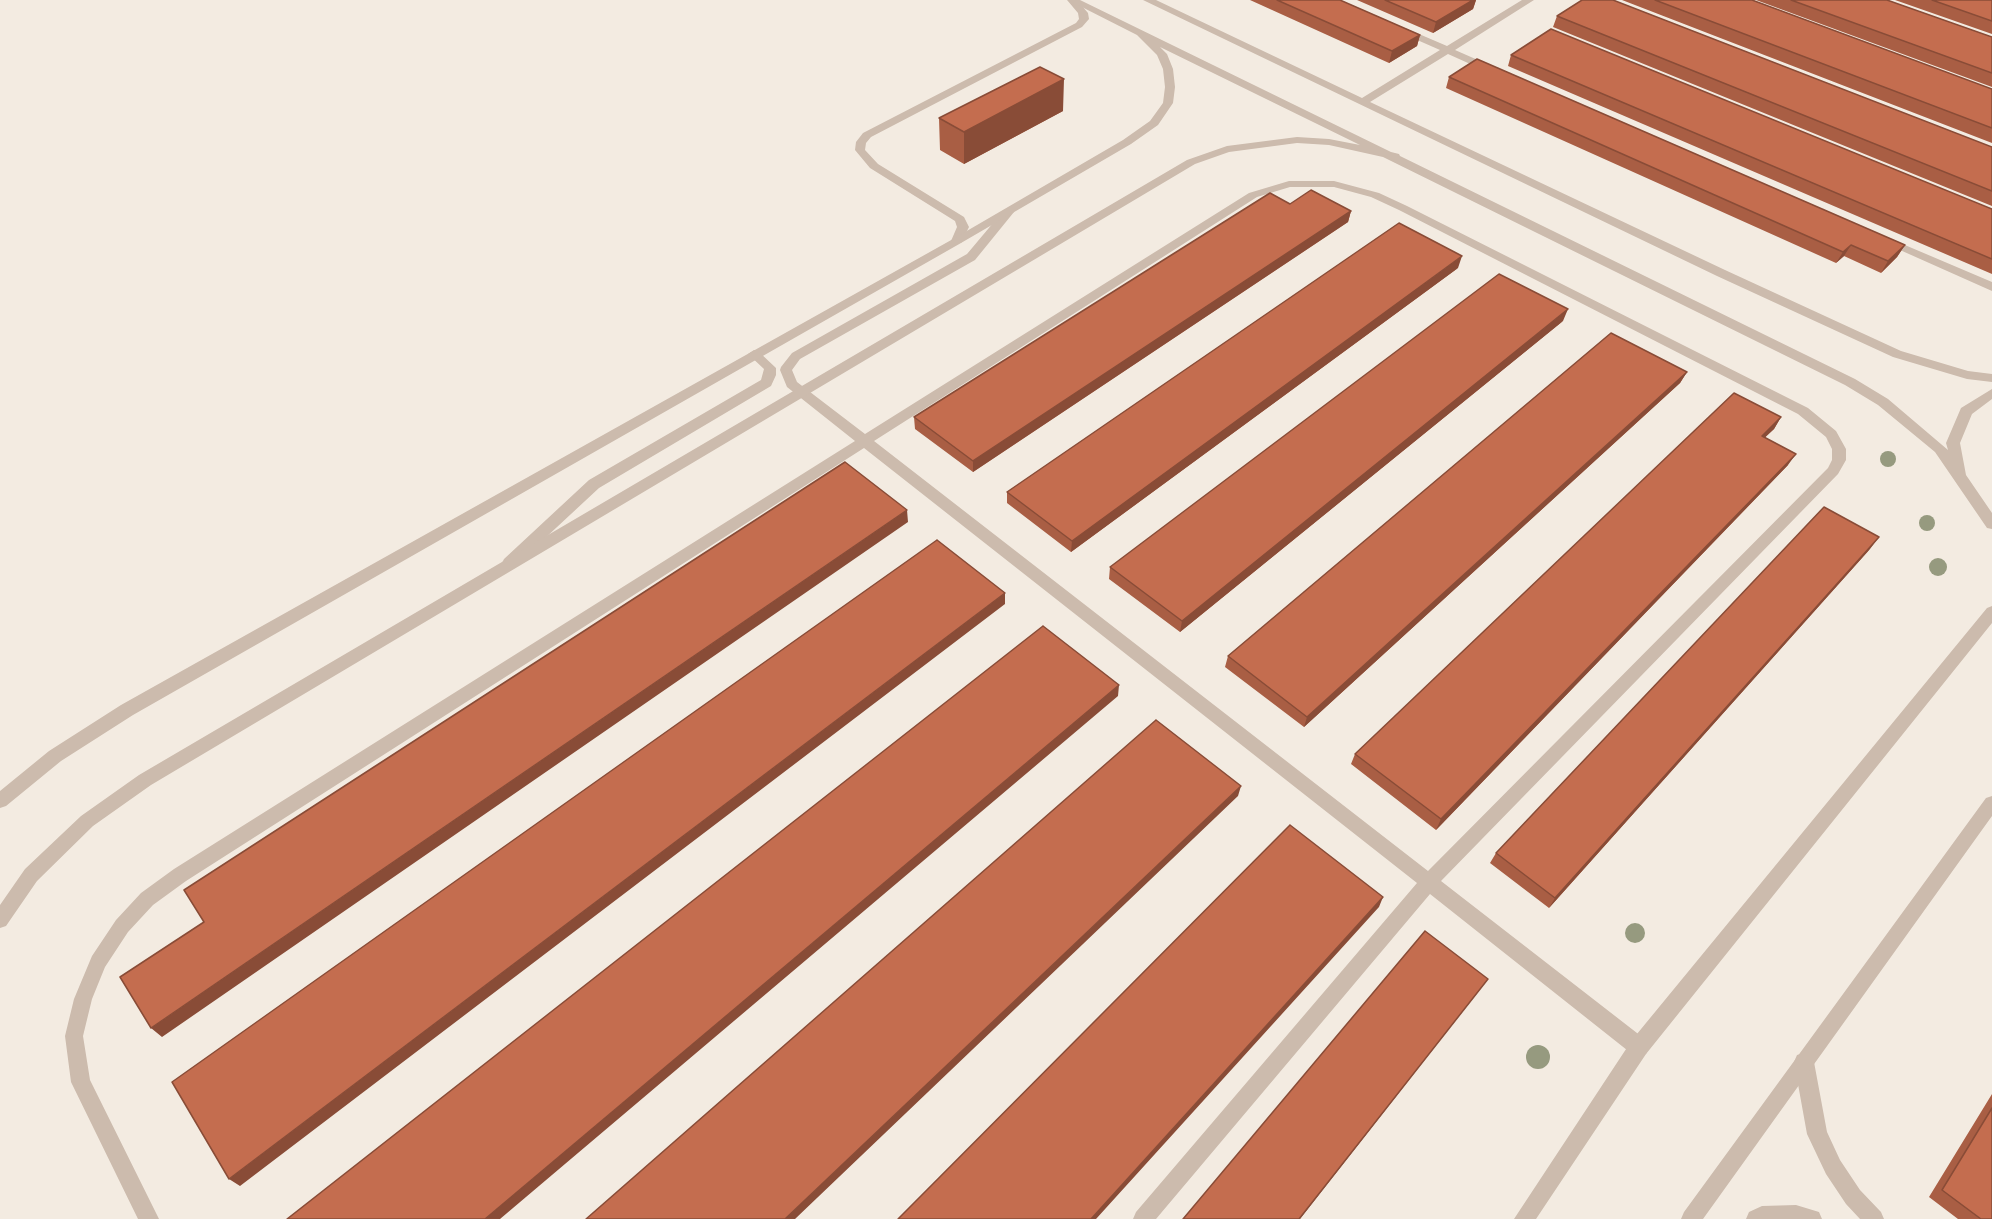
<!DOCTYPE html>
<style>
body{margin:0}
canvas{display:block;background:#f3ebe1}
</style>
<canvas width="1992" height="1219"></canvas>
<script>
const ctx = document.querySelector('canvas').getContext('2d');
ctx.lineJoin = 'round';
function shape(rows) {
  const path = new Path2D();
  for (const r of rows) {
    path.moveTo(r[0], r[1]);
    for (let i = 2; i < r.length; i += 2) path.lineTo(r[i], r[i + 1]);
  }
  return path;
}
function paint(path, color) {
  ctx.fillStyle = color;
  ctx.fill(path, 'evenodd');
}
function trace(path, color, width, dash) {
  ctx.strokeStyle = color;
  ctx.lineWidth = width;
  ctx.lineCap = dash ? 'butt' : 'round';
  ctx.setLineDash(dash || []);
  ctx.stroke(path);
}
const lane = shape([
 [1067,0,1077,0,1088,13,1089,19,1082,27,871,137,866,143,865,150,878,164,964,217,969,227,961,243,953,243,951,241,957,227,955,221,870,168,855,150,856,142,863,133,1076,23,1079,19,1078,13,1067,0],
 [1143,0,1156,0,1362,98,1440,50,1399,32,1399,28,1405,28,1447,46,1522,0,1534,0,1455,50,1496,68,1496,72,1488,72,1448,54,1370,102,1725,270,1901,351,1968,371,1992,374,1992,382,1967,379,1893,357,1717,276,1143,0],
 [1289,181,1334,181,1379,193,1407,206,1808,408,1836,431,1846,449,1846,460,1838,474,1441,881,1646,1040,1649,1047,1646,1054,1639,1056,1632,1054,1430,894,1156,1219,1133,1219,1136,1212,1417,883,864,448,186,881,153,905,128,932,105,967,92,999,83,1036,90,1080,159,1219,138,1219,71,1082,65,1036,74,999,92,956,116,920,141,893,174,869,855,441,787,387,780,370,781,367,792,353,967,254,1004,210,1008,209,1014,212,975,260,800,359,792,370,797,382,865,434,1249,193,1289,181],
 [1290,187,1334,187,1371,197,1399,210,1798,414,1826,437,1832,449,1832,460,1828,468,1428,871,874,441,1257,197,1290,187],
 [1886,237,1992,282,1992,291,1882,242,1882,238,1886,237],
 [754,350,758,351,776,368,776,375,771,386,599,488,514,567,504,567,502,563,504,559,589,480,761,380,764,369,748,354,754,350],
 [1804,1053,1811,1055,1814,1062,1827,1132,1840,1160,1860,1190,1881,1212,1884,1219,1860,1219,1846,1204,1826,1174,1807,1134,1794,1062,1797,1055,1804,1053],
 [1796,1205,1819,1212,1822,1219,1746,1219,1749,1212,1762,1206,1796,1205]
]);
const street = shape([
 [1068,0,1080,0,1391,152,1399,154,1400,156,1855,379,1888,399,1948,450,1946,443,1961,408,1992,389,1992,399,1972,414,1960,443,1966,475,1992,513,1992,529,1987,528,1935,452,1878,405,1845,385,1383,157,1329,145,1297,143,1229,152,1195,164,151,785,93,826,37,881,6,926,0,928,0,905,25,869,81,816,139,775,1187,160,1227,146,1297,137,1329,139,1360,145,1160,47,1167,54,1173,69,1175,87,1173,103,1158,125,1131,144,961,243,133,715,61,761,6,806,0,808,0,791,49,751,121,705,953,239,1123,140,1150,121,1163,103,1165,87,1163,69,1157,55,1137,35,1068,0],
 [1992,606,1992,623,1646,1054,1536,1219,1514,1219,1632,1040,1987,608,1992,606],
 [1992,796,1992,816,1703,1219,1681,1219,1684,1212,1986,798,1992,796]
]);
const trees = [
 [1888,459,8],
 [1927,523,8],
 [1938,567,9],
 [1635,933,10],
 [1538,1057,12]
];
const wall = shape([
 [1250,0,1340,0,1420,35,1417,46,1389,63],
 [1357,0,1476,0,1473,9,1433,33],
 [1622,0,1752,0,1992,89,1992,143],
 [1756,0,1887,0,1992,37,1992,87],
 [1895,0,1992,0,1992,34],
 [1557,16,1992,147,1992,206,1553,27],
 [1511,55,1992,209,1992,274,1508,66],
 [1449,77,1905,245,1897,257,1881,273,1844,256,1836,263,1446,88],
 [1063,111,964,164,940,150,939,118],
 [1351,211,1348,222,973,472,915,429,914,417],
 [1458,268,1071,552,1007,503,1007,492],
 [1563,321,1180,632,1109,579,1110,567],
 [1687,372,1680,383,1304,727,1225,667,1228,656],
 [1781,417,1774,429,1765,437,1788,465,1436,830,1351,764,1355,754],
 [1870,549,1549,908,1490,863,1496,853],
 [1992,1094,1992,1219,1958,1219,1929,1197]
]);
const shadedWall = shape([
 [1473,0,1476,0,1473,9,1433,33,1436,22],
 [1420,35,1417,46,1389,63,1392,51],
 [1064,79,1063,111,964,164,964,132],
 [1351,211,1348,222,973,472,973,461],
 [1851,245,1844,256,1836,263,1843,252],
 [1905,245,1897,257,1881,273,1888,261],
 [1462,256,1458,268,1071,552,1072,541],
 [1568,309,1563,321,1180,632,1182,621],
 [1687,372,1680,383,1304,727,1307,717],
 [1781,417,1774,429,1755,447,1762,436],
 [1796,454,1788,465,1436,830,1441,819],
 [907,510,908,522,162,1037,151,1028],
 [1879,537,1870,549,1549,908,1555,898],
 [1005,593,1005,604,240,1186,229,1179],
 [1119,685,1118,696,500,1219,485,1219],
 [1241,786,1238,796,795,1219,785,1219],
 [1383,897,1379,907,1096,1219,1091,1219],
 [1488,979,1300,1219,1299,1219]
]);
const building = shape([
 [1277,0,1340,0,1420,35,1392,51,1277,0],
 [1385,0,1473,0,1436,22,1385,0],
 [1582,0,1613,0,1992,147,1992,191,1557,16,1582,0],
 [1655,0,1752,0,1992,89,1992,128,1655,0],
 [1791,0,1887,0,1992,37,1992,73,1791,0],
 [1932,0,1992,0,1992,21,1932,0],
 [1551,29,1992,209,1992,259,1511,55,1551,29],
 [1477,59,1905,245,1888,261,1851,245,1843,252,1449,77,1477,59],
 [1040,67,1064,79,964,132,939,118,1040,67],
 [1311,190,1351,211,973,461,914,417,1270,193,1290,204,1311,190],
 [1399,223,1462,256,1072,541,1007,492,1399,223],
 [1499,274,1568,309,1182,621,1110,567,1499,274],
 [1611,333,1687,372,1307,717,1228,656,1611,333],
 [1734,393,1781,417,1762,436,1796,454,1441,819,1355,754,1734,393],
 [845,462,907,510,151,1028,120,977,204,922,184,890,845,462],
 [1824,507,1879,537,1555,898,1496,853,1824,507],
 [937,540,1005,593,229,1179,172,1082,937,540],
 [1043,626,1119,685,485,1219,287,1219,1043,626],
 [1156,720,1241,786,785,1219,586,1219,1156,720],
 [1290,825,1383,897,1091,1219,898,1219,1290,825],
 [1425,931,1488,979,1299,1219,1183,1219,1425,931],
 [1992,1108,1992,1219,1981,1219,1942,1190,1992,1108]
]);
paint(lane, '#ccbbad');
paint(street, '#ccbbad');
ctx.fillStyle = '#969a7f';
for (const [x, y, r] of trees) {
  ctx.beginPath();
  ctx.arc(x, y, r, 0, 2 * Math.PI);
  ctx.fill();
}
paint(wall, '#a95e44');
paint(shadedWall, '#894c37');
paint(building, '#c46d4f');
trace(building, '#894c37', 1.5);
</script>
